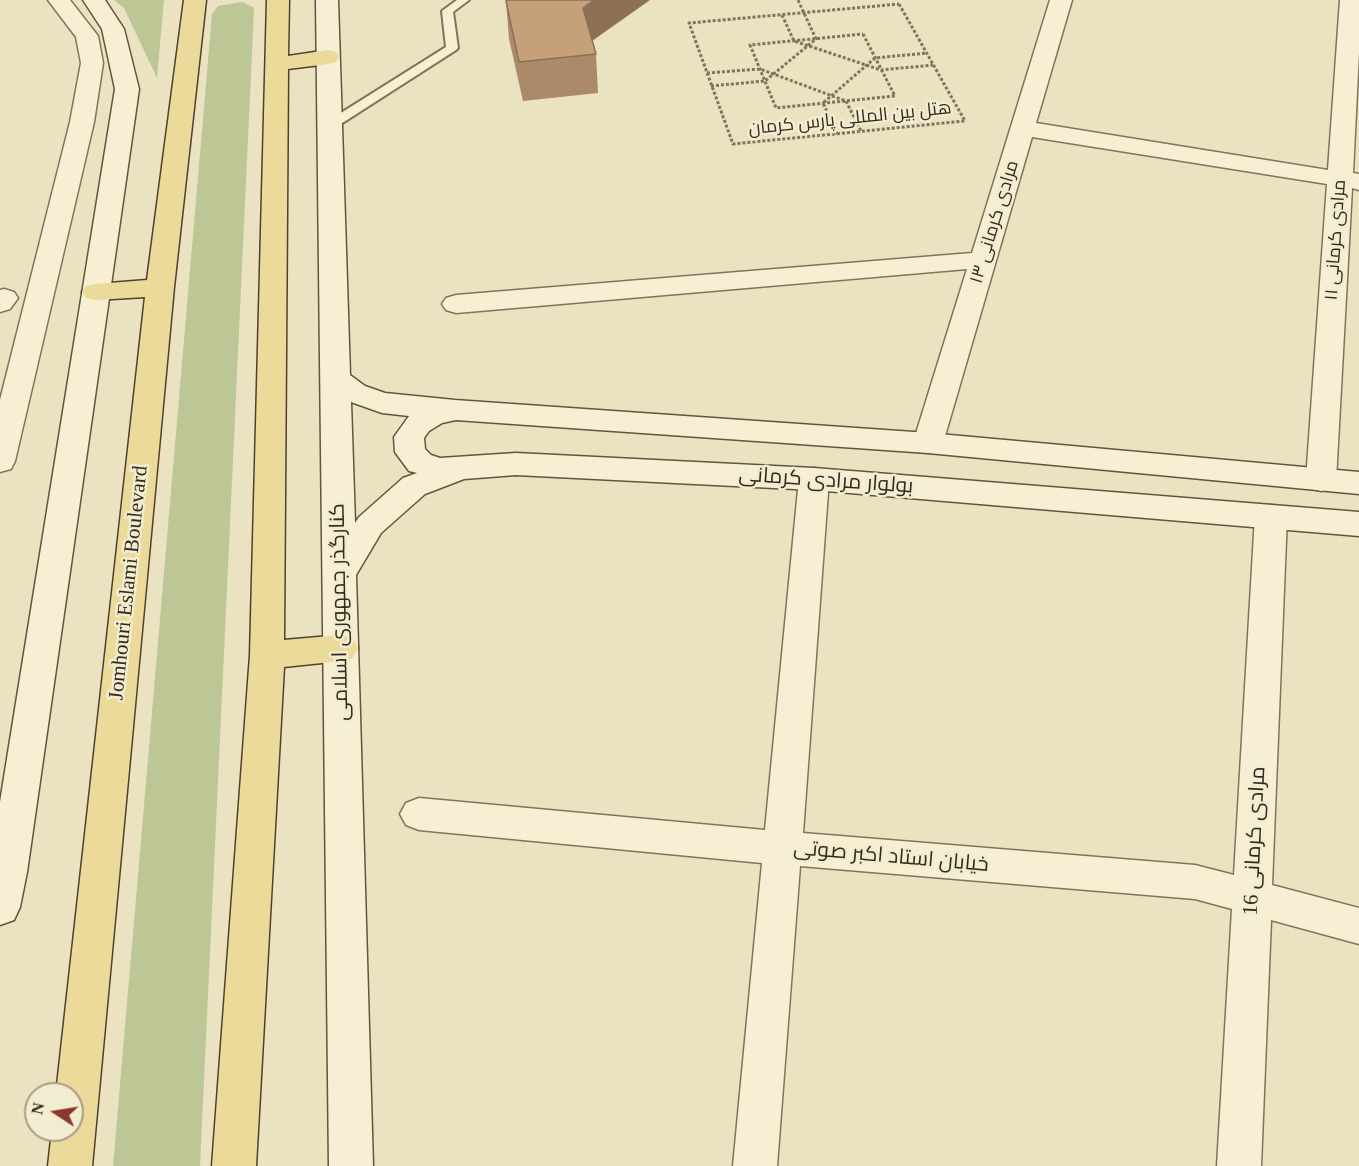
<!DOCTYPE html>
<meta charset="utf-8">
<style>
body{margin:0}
#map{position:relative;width:1359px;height:1166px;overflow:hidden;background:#eae2c1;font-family:"Times New Roman",serif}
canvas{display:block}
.north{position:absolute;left:24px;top:1082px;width:60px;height:60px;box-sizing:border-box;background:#f2ecd0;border:2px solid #a69e88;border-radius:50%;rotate:282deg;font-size:16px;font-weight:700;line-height:24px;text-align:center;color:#332a1d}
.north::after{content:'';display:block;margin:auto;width:21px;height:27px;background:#8d362e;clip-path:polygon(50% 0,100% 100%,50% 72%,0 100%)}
</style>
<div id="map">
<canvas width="1359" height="1166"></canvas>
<div class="north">N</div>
</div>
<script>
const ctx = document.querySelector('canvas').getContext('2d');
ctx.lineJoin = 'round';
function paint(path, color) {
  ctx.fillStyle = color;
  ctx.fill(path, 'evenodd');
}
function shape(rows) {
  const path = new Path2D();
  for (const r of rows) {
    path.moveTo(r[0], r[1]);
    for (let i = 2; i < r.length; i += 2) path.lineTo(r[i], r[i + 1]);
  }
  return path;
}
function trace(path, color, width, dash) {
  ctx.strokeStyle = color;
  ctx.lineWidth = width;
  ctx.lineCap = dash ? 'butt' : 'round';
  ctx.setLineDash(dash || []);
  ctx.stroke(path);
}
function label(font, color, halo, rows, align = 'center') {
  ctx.font = font + ' "Times New Roman",Cairo,serif';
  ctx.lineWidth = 5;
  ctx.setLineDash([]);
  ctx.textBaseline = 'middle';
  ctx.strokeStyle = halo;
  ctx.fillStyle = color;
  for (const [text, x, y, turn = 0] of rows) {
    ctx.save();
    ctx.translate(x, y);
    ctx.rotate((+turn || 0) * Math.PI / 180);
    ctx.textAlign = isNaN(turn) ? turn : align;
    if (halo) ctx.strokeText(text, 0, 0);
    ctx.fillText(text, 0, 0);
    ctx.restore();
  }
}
const green = shape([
 [114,0,164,0,157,78,124,8],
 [242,2,253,7,254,10,200,1166,113,1166,212,14,218,6]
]);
const path = shape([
 [899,4,965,121,733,144,689,23,899,4],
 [782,15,794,41,881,70,933,65],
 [863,34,895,96,776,108,750,45,863,34],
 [707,73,760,69,846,101,861,131],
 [711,86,765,81,816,39,798,0],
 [837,134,823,103,875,58,927,53]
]);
const lane = shape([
 [457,0,469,0,453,12,458,48,456,50,333,129,325,129,325,123,446,47,442,11,457,0]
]);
const street = shape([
 [48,0,70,0,98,36,103,63,94,122,15,461,11,469,0,472,0,400,70,122,81,63,76,37,48,0],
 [1050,0,1072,0,1036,123,1328,170,1340,0,1359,0,1359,52,1353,173,1359,174,1359,190,1352,188,1336,480,1332,488,1321,491,1310,488,1306,480,1327,184,1032,137,943,443,939,450,928,453,917,450,913,443,967,269,456,313,446,310,442,304,446,298,456,295,972,253,1050,0],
 [4,289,14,292,18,298,10,309,0,312,0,290,4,289],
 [814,468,825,471,829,479,803,833,1195,865,1234,875,1255,516,1260,508,1271,505,1282,508,1287,516,1272,885,1359,908,1359,944,1271,920,1261,1166,1217,1166,1232,909,1195,899,800,866,777,1166,733,1166,762,863,419,830,406,825,400,814,406,803,419,798,765,830,799,479,803,471,814,468]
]);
const secondary = shape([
 [83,0,105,0,124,29,139,89,27,872,20,907,14,920,0,925,0,802,115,89,102,29,83,0],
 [316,0,338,0,350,375,365,386,385,393,455,400,928,433,1359,472,1359,494,928,453,456,420,442,423,429,431,424,438,425,449,431,455,440,458,516,453,814,468,1359,512,1359,536,814,490,516,475,464,479,425,494,381,533,356,575,373,1166,329,1166,316,0],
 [351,402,382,413,409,416,394,437,395,452,409,471,417,473,403,478,359,517,355,523,351,402]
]);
const primary = shape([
 [184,0,206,0,174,287,92,1166,48,1166,52,1130,72,1130,72,1094,56,1094,145,297,96,300,86,298,82,292,86,286,96,284,147,280,184,0],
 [267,0,289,0,288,56,328,50,336,52,339,57,336,62,328,64,288,69,284,640,341,635,353,638,358,648,353,658,341,661,284,667,256,1166,212,1166,250,655,267,0]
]);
const wall = shape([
 [506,1,592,41,596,54,598,93,523,101,509,39]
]);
const shadedWall = shape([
 [594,0,650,0,585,46,583,8]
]);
const building = shape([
 [508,0,594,0,583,8,596,54,519,62,506,1,508,0]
]);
const farStreetnames = [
 ["هتل بین المللی پارس کرمان",850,119,-6],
 ["مرادی کرمانی ۱۳",995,222,-73],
 ["مرادی کرمانی ۱۱",1336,240,-86]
];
const streetNames = [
 ["بولوار مرادی کرمانی",826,481,4],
 ["Jomhouri Eslami Boulevard",129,583,-84],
 ["کنارگذر جمهوری اسلامی",340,612,-91],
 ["مرادی کرمانی 16",1255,841,-87],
 ["خیابان استاد اکبر صوتی",891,857,5]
];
paint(green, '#bdc796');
trace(lane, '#82735a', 4);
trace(street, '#82735a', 3);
trace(secondary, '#64543d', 3);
trace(primary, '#50412e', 3);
trace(path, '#82735a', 3, [3, 2]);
paint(lane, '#f6efd3');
paint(street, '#f6efd3');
paint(secondary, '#f6efd3');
paint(primary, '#ecda9a');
paint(wall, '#aa8a68');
paint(shadedWall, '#8b7055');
paint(building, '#c6a079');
trace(building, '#8b7055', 1.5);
label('18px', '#332a1d', '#f2ecd0', farStreetnames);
label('21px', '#332a1d', '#f2ecd0', streetNames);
</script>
